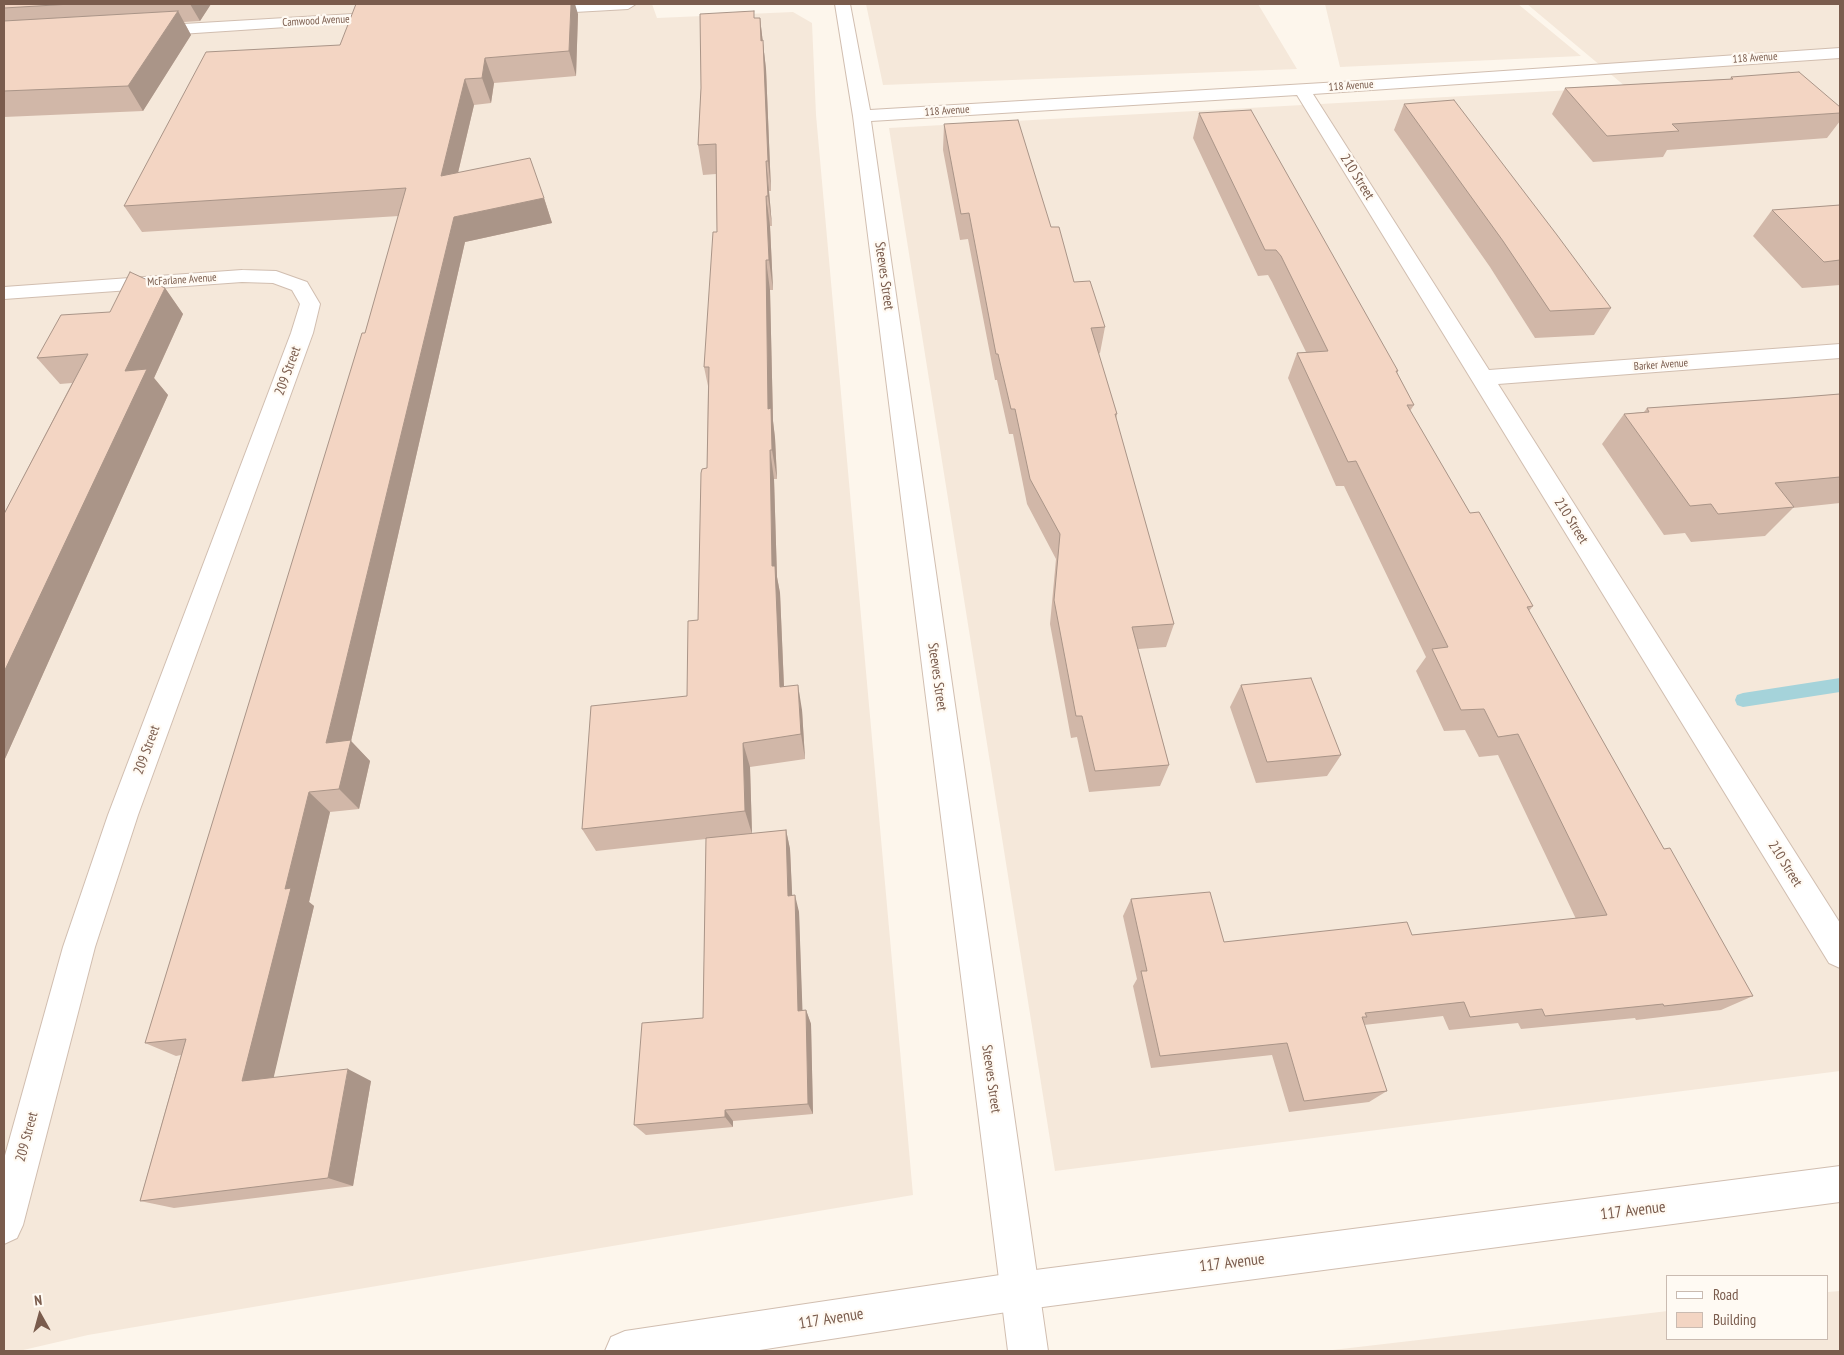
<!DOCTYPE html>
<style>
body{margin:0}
#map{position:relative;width:1844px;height:1355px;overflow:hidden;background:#fdf6ec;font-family:"PT Sans Narrow",sans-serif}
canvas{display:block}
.frame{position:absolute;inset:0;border:5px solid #7a5c4d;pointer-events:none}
.legend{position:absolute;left:1666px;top:1275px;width:162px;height:65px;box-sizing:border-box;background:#fffaf3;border:1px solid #cabbb1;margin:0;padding:6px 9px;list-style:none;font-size:15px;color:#7a5c4d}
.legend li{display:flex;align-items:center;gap:10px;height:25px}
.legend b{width:25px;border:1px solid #cabbb1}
.north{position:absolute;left:15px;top:1290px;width:50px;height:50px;-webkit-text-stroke:4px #fffaf3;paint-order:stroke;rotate:353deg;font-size:14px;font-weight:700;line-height:20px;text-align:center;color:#7a5c4d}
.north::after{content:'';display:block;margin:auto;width:18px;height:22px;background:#7a5c4d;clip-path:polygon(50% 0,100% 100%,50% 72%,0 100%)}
</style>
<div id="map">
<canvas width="1844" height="1355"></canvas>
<div class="frame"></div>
<ul class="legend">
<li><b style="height:6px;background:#fff"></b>Road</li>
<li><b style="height:14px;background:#f3d5c3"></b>Building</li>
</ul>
<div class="north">N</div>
</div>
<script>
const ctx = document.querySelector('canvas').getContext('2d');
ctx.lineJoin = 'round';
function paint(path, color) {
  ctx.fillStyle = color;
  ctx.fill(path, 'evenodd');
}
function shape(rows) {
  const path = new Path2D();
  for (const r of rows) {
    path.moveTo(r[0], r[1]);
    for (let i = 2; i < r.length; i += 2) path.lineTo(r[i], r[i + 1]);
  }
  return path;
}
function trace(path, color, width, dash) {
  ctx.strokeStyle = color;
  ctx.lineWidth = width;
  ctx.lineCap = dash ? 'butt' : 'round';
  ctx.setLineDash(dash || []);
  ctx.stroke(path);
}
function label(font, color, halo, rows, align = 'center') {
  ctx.font = font + ' "PT Sans Narrow",sans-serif';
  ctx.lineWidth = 4.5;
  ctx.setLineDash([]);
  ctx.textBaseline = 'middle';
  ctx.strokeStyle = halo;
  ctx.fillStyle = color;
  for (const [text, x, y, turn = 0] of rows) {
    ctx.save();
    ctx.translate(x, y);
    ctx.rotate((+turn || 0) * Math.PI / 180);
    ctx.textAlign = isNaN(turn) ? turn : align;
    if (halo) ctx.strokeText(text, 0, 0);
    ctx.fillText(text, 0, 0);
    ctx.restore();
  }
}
const residential = shape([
 [4,4,652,4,657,18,793,12,812,23,816,115,913,1195,88,1335,19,1351,4,1351],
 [866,4,1258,4,1297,69,883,85],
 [1325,4,1518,4,1581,56,1340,67],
 [1527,4,1840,4,1840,1071,1055,1171,889,128,1626,87],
 [1840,1291,1840,1351,1324,1351,1668,1311,1668,1339,1828,1339,1828,1292]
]);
const stream = shape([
 [1840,678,1840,692,1743,707,1737,705,1735,700,1737,695,1743,693,1840,678]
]);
const minor = shape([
 [550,4,636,4,628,9,539,14,531,9,534,6,550,4],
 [835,4,850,4,870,110,1357,81,1840,48,1840,58,1313,94,1489,370,1840,344,1840,358,1498,384,1840,923,1840,968,1829,963,1297,95,871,121,1048,1351,1008,1351,853,116,835,4],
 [387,12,392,14,395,17,392,20,150,36,142,31,150,26,387,12],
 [242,270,276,271,307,282,320,304,313,333,138,815,95,947,23,1225,17,1238,4,1244,4,1159,63,947,108,815,291,333,300,304,292,290,273,283,242,282,4,299,4,287,242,270]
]);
const tertiary = shape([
 [1840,1166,1840,1202,1020,1310,753,1351,605,1351,611,1337,625,1331,1020,1272,1840,1166]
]);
const wall = shape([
 [4,4,211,4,200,21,184,22,191,35,143,111,4,117],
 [578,14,576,76,494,83,491,103,474,105,458,173,544,198,552,223,465,242,351,741,370,761,359,809,330,812,309,902,314,906,273,1078,371,1081,353,1186,174,1208,140,1201,181,1055,176,1056,145,1043,365,333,399,216,142,232,124,206,340,45],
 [755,18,760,18,766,69,771,191,769,191,772,226,770,226,773,290,770,290,773,421,775,438,777,479,774,479,777,577,780,593,784,686,802,710,805,759,750,767,752,834,786,830,790,849,792,895,799,912,802,1010,806,1010,811,1024,813,1114,733,1121,733,1127,646,1135,634,1125,703,1018,706,839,596,851,582,829,687,696,698,620,707,468,708,386,704,367,717,232,716,174,703,175,698,145,701,88],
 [1731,77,1840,107,1840,121,1827,138,1667,150,1663,157,1593,162,1552,114,1565,88,1730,79],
 [1404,104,1611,308,1594,335,1535,338,1490,267,1394,130],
 [1199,113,1398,371,1397,373,1414,405,1410,411,1470,513,1533,606,1529,611,1664,849,1753,996,1721,1010,1636,1020,1635,1018,1521,1029,1518,1023,1449,1030,1443,1016,1364,1025,1387,1091,1369,1102,1289,1112,1272,1055,1151,1068,1133,986,1137,979,1123,916,1131,899,1224,942,1412,935,1576,919,1498,755,1479,757,1465,730,1444,731,1416,671,1426,657,1344,486,1336,486,1288,378,1297,353,1306,352,1272,282,1268,275,1258,276,1193,138],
 [944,124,1051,227,1074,282,1105,327,1100,353,1098,354,1117,414,1116,420,1174,624,1166,647,1138,649,1169,765,1160,786,1089,792,1077,737,1071,738,1050,624,1056,559,1027,504,1013,434,1009,434,997,380,995,380,968,239,960,240,943,150],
 [1840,205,1840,285,1802,288,1753,236,1772,210],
 [165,288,183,314,154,378,168,395,4,761,4,514,72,383,60,384,37,358,110,312],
 [1840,394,1840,503,1793,508,1765,536,1691,542,1685,533,1664,535,1602,444,1624,414,1644,412,1647,408,1790,398],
 [1241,685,1341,755,1327,776,1256,783,1230,707]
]);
const shadedWall = shape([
 [190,4,211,4,200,21],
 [571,4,575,4,578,14,576,76,569,51],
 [178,11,191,35,143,111,128,86],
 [760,18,766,69,771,191,768,161],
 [485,58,494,83,491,103,482,78],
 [465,79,474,105,451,202,441,176],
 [766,161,769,191,772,226,768,196],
 [766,196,770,226,773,290,769,260],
 [544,198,552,223,465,242,351,741,370,761,359,809,339,789,326,743,454,217],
 [766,260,770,290,773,421,775,438,777,479,772,450,768,409],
 [165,288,183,314,154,378,168,395,4,761,4,672,125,371],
 [770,450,774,479,777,577,780,593,785,712,780,687,772,566],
 [798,685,802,710,805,759,801,734],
 [743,743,750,767,752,834,745,811],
 [309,792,330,812,309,902,314,906,270,1093,242,1081,285,889],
 [786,830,790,849,793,913,788,896],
 [795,895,799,912,803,1025,798,1011],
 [806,1010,811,1024,813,1114,808,1104],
 [348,1069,371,1081,353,1186,328,1178],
 [725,1110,733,1121,733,1127,725,1117]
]);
const building = shape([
 [4,4,71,4,4,8,4,4],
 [356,4,571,4,569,51,485,58,482,78,465,79,441,176,530,158,544,198,454,217,326,743,351,740,339,789,309,792,285,889,291,888,242,1081,348,1069,328,1178,140,1201,186,1039,145,1043,362,333,365,333,406,188,124,206,206,52,340,45,356,4],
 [178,11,128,86,4,91,4,21,178,11],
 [754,11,754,18,760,18,761,41,763,40,768,161,766,161,768,196,766,196,769,260,766,260,768,409,771,408,772,450,770,450,772,566,775,566,780,687,798,685,801,734,743,743,745,811,582,829,591,706,687,696,688,621,698,620,701,473,702,469,707,468,709,367,704,367,713,232,717,232,716,144,698,145,701,88,700,14,754,11],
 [1799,72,1840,107,1840,113,1672,124,1679,131,1607,136,1565,88,1733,79,1731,77,1799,72],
 [1454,100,1557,235,1611,308,1550,311,1503,241,1404,104,1454,100],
 [1251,110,1398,371,1396,371,1414,405,1407,405,1470,513,1479,512,1533,606,1527,607,1664,849,1670,848,1753,996,1664,1006,1663,1004,1545,1016,1542,1009,1470,1017,1464,1002,1365,1013,1367,1017,1362,1017,1387,1091,1304,1101,1287,1043,1160,1056,1141,971,1147,971,1131,899,1210,892,1224,942,1407,922,1412,935,1607,915,1518,734,1498,737,1484,709,1461,710,1432,649,1448,647,1356,461,1348,462,1297,353,1328,351,1281,256,1276,250,1265,250,1199,113,1251,110],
 [1018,120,1051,227,1059,227,1074,282,1090,281,1105,327,1091,328,1117,414,1115,414,1174,624,1132,627,1169,765,1095,771,1082,716,1076,716,1054,600,1060,534,1030,479,1015,409,1011,409,998,354,996,354,969,213,961,214,944,124,1018,120],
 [1840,205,1840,260,1824,262,1772,210,1840,205],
 [130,272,165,288,125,371,147,369,4,672,4,514,88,354,37,358,61,315,110,312,130,272],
 [1840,394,1840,477,1775,483,1794,507,1718,514,1711,504,1690,506,1624,414,1649,412,1647,408,1790,398,1840,394],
 [1311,678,1341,755,1267,762,1241,685,1311,678],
 [786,830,788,896,795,895,798,1011,806,1010,808,1104,725,1110,725,1117,634,1125,642,1023,703,1018,706,838,786,830]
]);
const farStreetnames = [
 ["Camwood Avenue",316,21,-3],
 ["118 Avenue",1755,58,-4],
 ["118 Avenue",1351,86,-4],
 ["118 Avenue",947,111,-4],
 ["McFarlane Avenue",182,280,-4],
 ["Barker Avenue",1661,365,-4]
];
const streetNames = [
 ["210 Street",1357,177,58],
 ["Steeves Street",884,276,82],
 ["209 Street",288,371,-70],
 ["210 Street",1571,521,58],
 ["Steeves Street",937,677,82],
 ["209 Street",147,750,-70],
 ["210 Street",1785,864,58],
 ["Steeves Street",991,1079,82],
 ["209 Street",27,1137,-75]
];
const nearStreetnames = [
 ["117 Avenue",1633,1211,-7],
 ["117 Avenue",1232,1263,-7],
 ["117 Avenue",831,1319,-9]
];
paint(residential, '#f5e8da');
paint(stream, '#a5d3da');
trace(minor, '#d1beb0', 2);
trace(tertiary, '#d1beb0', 2);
paint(minor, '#fff');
paint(tertiary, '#fff');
paint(wall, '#d1b7a8');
paint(shadedWall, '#aa9588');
paint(building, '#f3d5c3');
trace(building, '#aa9588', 1);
label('11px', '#7a5c4d', '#fffaf3', farStreetnames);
label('14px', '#7a5c4d', '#fffaf3', streetNames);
label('16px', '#7a5c4d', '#fffaf3', nearStreetnames);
</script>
